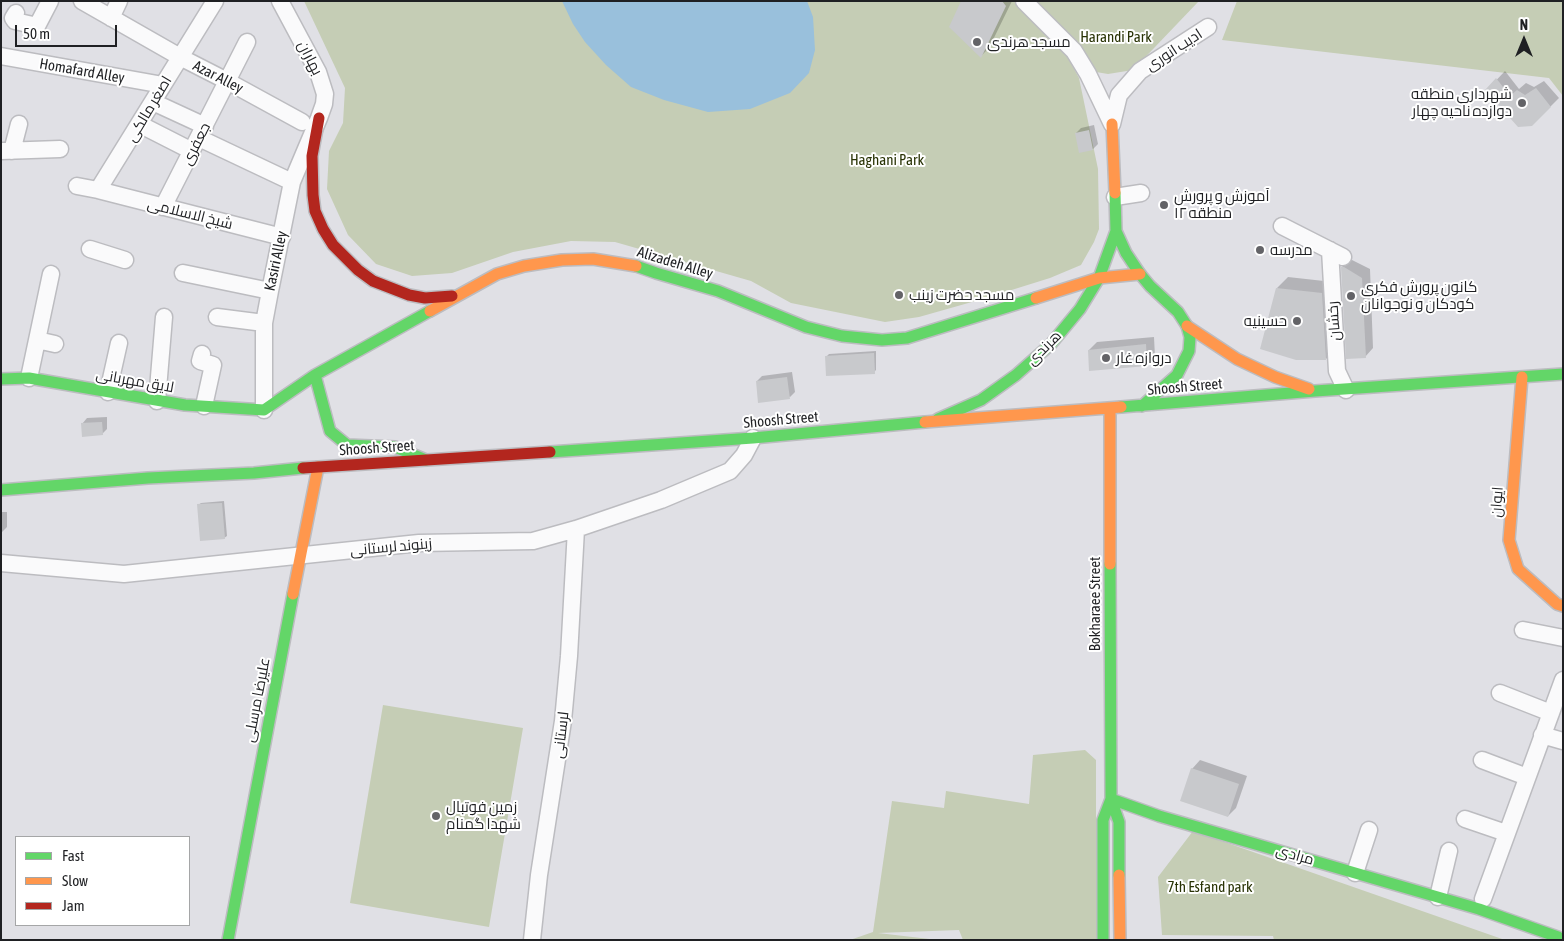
<!DOCTYPE html>
<meta charset="utf-8">
<style>
body{margin:0}
#map{position:relative;width:1564px;height:941px;overflow:hidden;background:#e0e0e5;font-family:"Asap Condensed",sans-serif}
canvas{display:block}
.frame{position:absolute;inset:0;border:2px solid #1f2023;pointer-events:none}
.legend{position:absolute;left:15px;top:836px;width:175px;height:90px;box-sizing:border-box;background:#fff;border:1px solid #a5a6a7;margin:0;padding:6px 9px;list-style:none;font-size:15px;color:#1f2023}
.legend li{display:flex;align-items:center;gap:10px;height:25px}
.legend b{width:25px;border:1px solid #a5a6a7}
.north{position:absolute;left:1499px;top:15px;width:50px;height:50px;-webkit-text-stroke:4px #fff;paint-order:stroke;rotate:0deg;font-size:14px;font-weight:700;line-height:20px;text-align:center;color:#1f2023}
.north::after{content:'';display:block;margin:auto;width:18px;height:22px;background:#1f2023;clip-path:polygon(50% 0,100% 100%,50% 72%,0 100%)}
.scale{position:absolute;left:15px;top:25px;width:102px;height:22px;box-sizing:border-box;border:2px solid #1f2023;border-top:0;padding-left:6px;font-size:15px;line-height:18px;white-space:nowrap;color:#1f2023;-webkit-text-stroke:4px #fff;paint-order:stroke}
</style>
<div id="map">
<canvas width="1564" height="941"></canvas>
<div class="frame"></div>
<ul class="legend">
<li><b style="height:6px;background:#63d668"></b>Fast</li>
<li><b style="height:6px;background:#ff974d"></b>Slow</li>
<li><b style="height:6px;background:#b3261e"></b>Jam</li>
</ul>
<div class="north">N</div>
<div class="scale">50 m</div>
</div>
<script>
const ctx = document.querySelector('canvas').getContext('2d');
ctx.lineJoin = 'round';
function paint(path, color) {
  ctx.fillStyle = color;
  ctx.fill(path, 'evenodd');
}
function shape(rows) {
  const path = new Path2D();
  for (const r of rows) {
    path.moveTo(r[0], r[1]);
    for (let i = 2; i < r.length; i += 2) path.lineTo(r[i], r[i + 1]);
  }
  return path;
}
function trace(path, color, width, dash) {
  ctx.strokeStyle = color;
  ctx.lineWidth = width;
  ctx.lineCap = dash ? 'butt' : 'round';
  ctx.setLineDash(dash || []);
  ctx.stroke(path);
}
function label(font, color, halo, rows, align = 'center') {
  ctx.font = font + ' "Asap Condensed",Cairo,sans-serif';
  ctx.lineWidth = 4;
  ctx.setLineDash([]);
  ctx.textBaseline = 'middle';
  ctx.strokeStyle = halo;
  ctx.fillStyle = color;
  for (const [text, x, y, turn = 0] of rows) {
    ctx.save();
    ctx.translate(x, y);
    ctx.rotate((+turn || 0) * Math.PI / 180);
    ctx.textAlign = isNaN(turn) ? turn : align;
    if (halo) ctx.strokeText(text, 0, 0);
    ctx.fillText(text, 0, 0);
    ctx.restore();
  }
}
const green = shape([
 [304,1,1017,1,1060,42,1079,78,1098,169,1099,229,1094,242,1081,265,1050,278,986,298,919,317,885,322,791,303,751,281,615,242,571,241,513,252,452,273,412,276,376,264,348,235,327,189,329,151,343,123,345,88],
 [1033,1,1199,1,1133,70,1108,74,1096,72,1088,57],
 [1237,1,1563,1,1563,96,1549,78,1222,40],
 [383,705,523,728,489,927,350,903],
 [1085,750,1096,760,1096,940,963,940,959,930,878,933,938,940,850,940,873,932,892,801,944,808,946,791,1029,804,1033,755],
 [1193,831,1505,940,1274,940,1273,936,1162,935,1158,877]
]);
const water = shape([
 [562,1,807,1,813,17,815,50,809,73,790,93,750,109,708,112,664,100,631,87,606,65,585,42,573,24]
]);
const shadow = shape([
 [963,1,1012,1,989,48,981,56],
 [1505,71,1519,89,1526,83,1534,87,1544,81,1559,98,1532,125,1487,90],
 [1094,125,1098,144,1093,149,1080,152,1076,133,1081,128],
 [1350,259,1370,269,1373,348,1365,357,1342,267],
 [1288,277,1333,282,1337,348,1326,359,1277,288],
 [1154,337,1155,357,1147,365,1089,350,1097,342],
 [876,351,876,370,874,372,827,356,829,354],
 [792,372,795,392,790,397,757,381,762,376],
 [107,417,107,429,102,434,82,424,87,418],
 [224,501,227,536,224,538,198,505,201,503],
 [1,512,7,512,7,527,2,532],
 [1200,760,1247,776,1236,808,1228,816,1192,769]
]);
const building = shape([
 [961,1,1002,1,1006,6,981,58,949,27],
 [1496,78,1510,96,1517,90,1525,95,1536,88,1551,107,1532,126,1518,127,1485,90],
 [1089,130,1093,150,1079,153,1075,133],
 [1341,267,1344,267,1362,278,1366,358,1346,359],
 [1276,288,1322,293,1326,360,1296,360,1260,349],
 [1146,344,1147,366,1089,371,1088,350],
 [874,353,875,374,826,376,825,356],
 [787,377,790,399,758,403,756,381],
 [102,422,103,435,82,437,81,423],
 [222,503,225,539,200,541,197,504],
 [1191,768,1239,784,1228,817,1180,801]
]);
const street = shape([
 [82,1,180,57,227,81,302,122],
 [1024,1,1074,51,1088,74,1112,124],
 [16,13,13,18,15,21,37,26,50,1],
 [111,18,119,1],
 [1,56,163,85],
 [153,102,205,126],
 [139,124,192,151],
 [1112,124,1119,95,1140,71,1208,27],
 [199,138,292,182],
 [1,151,60,149],
 [12,151,19,124],
 [77,186,98,190,282,237],
 [98,190,215,1],
 [1115,197,1141,193],
 [163,207,247,42],
 [1282,226,1343,257],
 [90,249,125,260],
 [1330,250,1337,371,1346,390],
 [183,273,270,291],
 [217,317,264,323],
 [37,340,55,344],
 [202,354,200,361,213,365,204,406],
 [29,378,51,274],
 [108,392,119,343],
 [157,401,164,317],
 [264,410,264,323,270,291,292,182,319,118,324,104,325,94,318,72,280,1],
 [1,563,124,574,419,543,533,541,576,529,661,500,730,471,744,455,753,438],
 [1523,630,1563,638],
 [1500,693,1551,713],
 [1542,735,1563,741],
 [1482,760,1527,777],
 [1465,819,1506,833],
 [1355,873,1369,830],
 [1438,897,1449,851],
 [1483,899,1563,680],
 [532,940,539,875,563,721,569,656,576,529]
]);
const fast = shape([
 [1116,231,1126,253,1140,274,1150,286,1178,312,1187,326,1190,337,1189,351,1177,375,1142,406],
 [636,266,656,273,718,291,806,327,842,336,882,340,907,338,1036,298],
 [315,375,330,431,347,445,395,447,426,460],
 [1,379,29,378,185,405,264,410,315,375,430,311],
 [1121,407,1315,391,1563,374],
 [938,419,981,400,1016,375,1051,344,1080,309,1099,278,1116,231,1115,193],
 [550,452,753,438,925,422],
 [1,490,148,478,254,473,303,468],
 [1110,564,1111,799,1119,822,1119,875],
 [1111,799,1159,816,1479,909,1558,937],
 [228,940,293,594],
 [1103,940,1103,820,1111,799]
]);
const slow = shape([
 [1112,124,1115,193],
 [1036,298,1099,278,1140,274],
 [430,311,497,274,524,266,562,260,593,259,636,266],
 [1187,326,1237,359,1275,377,1309,389],
 [1522,377,1509,540,1518,569,1557,604,1563,606],
 [1110,408,1110,564],
 [925,422,1121,407],
 [293,594,318,467],
 [1119,875,1120,940]
]);
const jam = shape([
 [319,118,312,156,313,195,315,211,323,229,333,245,358,270,373,281,409,295,425,298,452,296],
 [303,468,550,452]
]);
const markers = [
 [977,42,5,"#636367"],
 [1522,103,5,"#636367"],
 [1164,205,5,"#636367"],
 [1260,250,5,"#636367"],
 [899,295,5,"#636367"],
 [1351,296,5,"#636367"],
 [1297,321,5,"#636367"],
 [1106,358,5,"#636367"],
 [436,816,5,"#636367"]
];
const parkNames = [
 ["Harandi Park",1116,37],
 ["Haghani Park",887,160],
 ["7th Esfand park",1210,887]
];
const poiNames = [
 ["مسجد هرندی",987,42],
 ["شهرداری منطقه",1512,94,"right"],
 ["دوازده ناحیه چهار",1512,111,"right"],
 ["آموزش و پرورش",1174,196],
 ["منطقه ۱۲",1174,213],
 ["مدرسه",1270,250],
 ["کانون پرورش فکری",1361,287],
 ["کودکان و نوجوانان",1361,304],
 ["مسجد حضرت زینب",909,295],
 ["حسینیه",1287,321,"right"],
 ["دروازه غار",1116,358],
 ["زمین فوتبال",446,807],
 ["شهدا گمنام",446,824]
];
const streetNames = [
 ["ادیب انوری",1174,50,-33],
 ["بهاران",310,58,63],
 ["Homafard Alley",82,71,10],
 ["Azar Alley",218,77,27],
 ["اصغر مالکی",149,109,-59],
 ["جعفری",196,144,-63],
 ["شیخ الاسلامی",190,214,14],
 ["Kasiri Alley",276,261,-78],
 ["Alizadeh Alley",675,263,17],
 ["رخشان",1334,321,-94],
 ["هرندی",1044,348,-45],
 ["لایق مهربانی",135,381,10],
 ["Shoosh Street",1185,387,-5],
 ["Shoosh Street",781,420,-5],
 ["Shoosh Street",377,448,-4],
 ["ایوان",1497,502,-86],
 ["زینوند لرستانی",391,547,-5],
 ["Bokharaee Street",1095,604,-90],
 ["علیرضا مرسلی",257,700,-79],
 ["لرستانی",561,735,-83],
 ["مرادی",1295,855,16]
];
paint(green, '#c5cdb5');
paint(water, '#99c0dc');
paint(shadow, '#0003');
paint(building, '#c8c9cc');
trace(street, '#bcbcc0', 19);
trace(fast, '#bcbcc0', 14);
trace(slow, '#bcbcc0', 14);
trace(jam, '#bcbcc0', 14);
trace(street, '#fafafb', 16);
trace(fast, '#63d668', 11);
trace(slow, '#ff974d', 11);
trace(jam, '#b3261e', 11);
for (const [x, y, r, color] of markers) {
  const dot = new Path2D();
  dot.arc(x, y, r, 0, 2 * Math.PI);
  ctx.fillStyle = color;
  ctx.fill(dot);
  trace(dot, '#fff', 2);
}
label('15px', '#293305', '#fff', parkNames);
label('15px', '#1f2023', '#fff', poiNames, 'left');
label('15px', '#1f2023', '#fff', streetNames);
</script>
